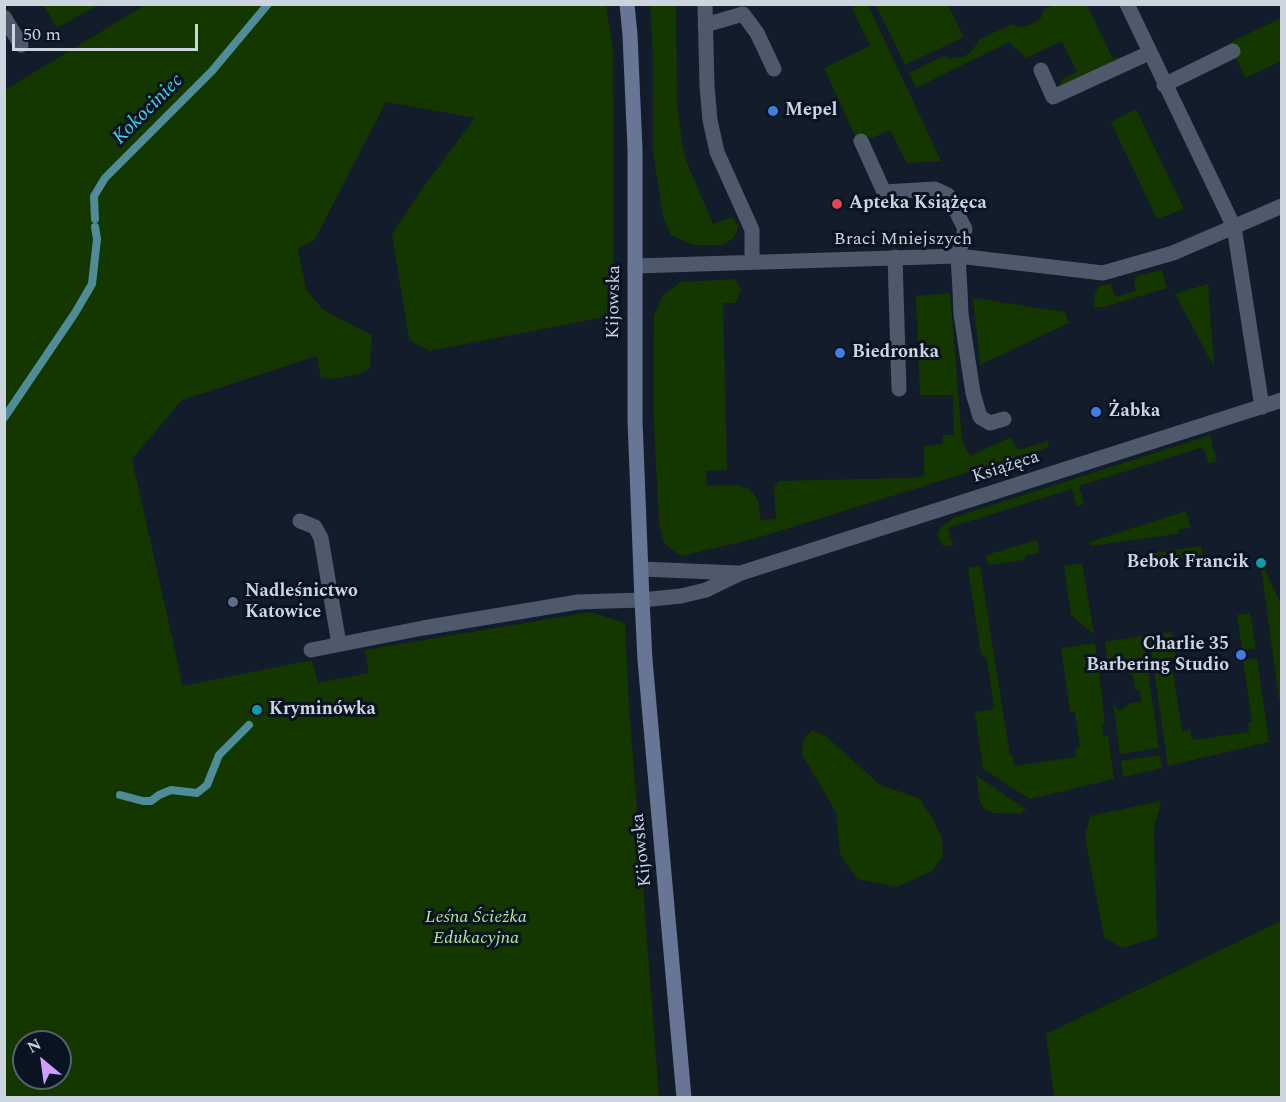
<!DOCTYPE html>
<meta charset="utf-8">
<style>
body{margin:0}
#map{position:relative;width:1286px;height:1102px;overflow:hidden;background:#121c2b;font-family:Spectral,serif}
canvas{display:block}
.frame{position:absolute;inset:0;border:6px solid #ccd4de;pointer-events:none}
.north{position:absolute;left:12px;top:1030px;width:60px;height:60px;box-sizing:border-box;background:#091321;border:2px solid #57606d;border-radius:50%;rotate:331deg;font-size:16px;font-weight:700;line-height:24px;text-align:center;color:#ccd4de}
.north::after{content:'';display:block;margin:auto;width:21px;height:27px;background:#d29dfd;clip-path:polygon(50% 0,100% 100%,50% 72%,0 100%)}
.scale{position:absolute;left:12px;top:24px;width:186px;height:27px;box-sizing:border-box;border:3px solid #ccd4de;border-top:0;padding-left:8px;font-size:18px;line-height:21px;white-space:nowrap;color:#ccd4de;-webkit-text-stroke:4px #091321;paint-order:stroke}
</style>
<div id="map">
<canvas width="1286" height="1102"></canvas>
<div class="frame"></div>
<div class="north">N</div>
<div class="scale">50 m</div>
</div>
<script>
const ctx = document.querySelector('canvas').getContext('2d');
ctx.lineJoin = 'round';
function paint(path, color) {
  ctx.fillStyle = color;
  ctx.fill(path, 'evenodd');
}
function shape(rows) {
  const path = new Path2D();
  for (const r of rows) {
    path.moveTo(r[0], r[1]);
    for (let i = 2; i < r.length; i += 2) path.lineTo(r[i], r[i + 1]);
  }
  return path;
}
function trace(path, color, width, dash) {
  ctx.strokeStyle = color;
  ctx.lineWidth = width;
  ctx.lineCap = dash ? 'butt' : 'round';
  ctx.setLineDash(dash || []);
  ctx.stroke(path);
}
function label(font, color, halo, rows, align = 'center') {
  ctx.font = font + ' Spectral,serif';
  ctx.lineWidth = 6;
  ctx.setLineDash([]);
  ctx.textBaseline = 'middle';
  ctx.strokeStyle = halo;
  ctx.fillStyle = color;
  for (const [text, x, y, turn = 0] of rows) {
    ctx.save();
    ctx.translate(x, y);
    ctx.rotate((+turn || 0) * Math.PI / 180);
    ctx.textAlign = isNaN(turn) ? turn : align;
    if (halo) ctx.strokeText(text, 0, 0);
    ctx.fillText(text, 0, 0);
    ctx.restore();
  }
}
const green = shape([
 [44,5,98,5,57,28],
 [145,5,606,5,613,49,614,315,430,351,409,340,392,234,422,189,475,118,386,102,315,239,298,249,306,289,323,310,372,335,370,368,359,374,334,379,321,378,317,356,182,400,132,459,183,686,312,660,318,683,369,673,365,650,590,612,625,623,629,706,659,1097,5,1097,5,90],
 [24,1042,60,1042,60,1078,24,1078],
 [650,5,676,5,677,104,682,143,687,163,713,224,732,217,739,226,734,238,721,245,693,245,671,235,663,217,653,152,653,58],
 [859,5,868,5,941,161,907,163,890,130,872,138,861,134,855,136,824,68,870,46,852,8],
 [876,5,948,5,964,37,905,65],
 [1054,5,1087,5,1113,59,1129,55,1060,86,1061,80,1077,72,1062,41,1026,58,1009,42,916,88,909,73,943,56,950,59,965,56,971,52,980,39,1013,24,1020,27,1030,25,1041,18,1043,10],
 [1281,18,1281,61,1245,78,1229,43],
 [1136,109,1184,209,1157,219,1111,122],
 [1162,270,1167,288,1104,307,1093,307,1095,293,1099,286,1111,284,1115,297,1136,291,1134,280,1137,276],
 [735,279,741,289,736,303,723,303,727,470,706,471,707,486,738,485,748,488,754,494,759,503,760,520,776,519,774,488,778,481,908,478,924,476,924,446,943,444,943,435,954,435,953,395,920,395,916,296,950,293,962,440,970,456,1011,437,1018,450,1048,441,1049,447,754,539,681,556,664,543,659,524,653,402,654,316,663,295,681,282],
 [1208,284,1214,367,1175,294],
 [973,298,1065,312,1069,323,980,365],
 [1211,435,1212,445,1217,461,1209,464,1203,447,1079,486,1084,504,1077,506,1072,489,948,528,953,546,943,546,937,535,940,528,955,517],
 [1186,511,1191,528,1179,529,1177,534,1091,546,1089,542],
 [1037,540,1039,553,1027,555,1024,560,988,565,986,555],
 [1201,546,1203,556,1149,564,1148,554],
 [1260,559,1281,604,1281,703,1279,699],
 [1082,563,1094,634,1071,615,1064,566],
 [980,566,1010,756,1013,756,1014,766,1076,757,1075,748,1080,747,1075,712,1070,712,1061,648,1095,643,1105,721,1102,725,1104,736,1108,735,1114,779,1030,799,983,769,975,712,994,709,987,659,981,654,968,568],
 [1250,613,1256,649,1242,650,1237,615],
 [1172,632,1176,657,1171,658,1182,731,1190,730,1192,740,1249,732,1248,723,1252,722,1243,660,1257,658,1269,742,1168,766,1149,635],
 [1143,636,1159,748,1120,754,1113,703,1119,711,1131,703,1141,702,1140,691,1135,688,1133,676,1119,666,1108,667,1105,642],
 [812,730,827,737,880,785,919,798,930,814,942,838,943,856,932,871,897,887,857,879,840,854,836,812,802,754,803,740],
 [1160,755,1162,768,1123,777,1121,761],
 [976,775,1009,798,1026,809,1021,814,994,813,985,810,980,802],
 [1161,801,1154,830,1157,937,1122,948,1104,937,1085,837,1090,816],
 [1281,921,1281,1097,1054,1097,1046,1034]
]);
const stream = shape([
 [95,219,94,196,105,178,212,71,268,4],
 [4,418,75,313,92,284,97,239,95,227],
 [120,795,143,801,151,801,159,795,171,790,197,793,207,785,219,755,249,725]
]);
const lane = shape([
 [705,25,743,14,757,33,774,69],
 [895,257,899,389],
 [300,521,315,527,321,538,339,644],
 [311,650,423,628,578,602,642,600]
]);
const street = shape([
 [705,4,707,86,710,120,717,152,752,230,752,262],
 [1127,4,1234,227,1262,407],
 [4,17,21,45],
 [1041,70,1053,97,1149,53],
 [1164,85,1233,51],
 [861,141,884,192,935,189,948,195,965,229,958,256,960,290,961,314,973,393,980,417,990,423,1004,419],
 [635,266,958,256,1103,273,1173,253,1282,206],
 [641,569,738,573],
 [642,600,681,596,706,590,741,573,1282,400]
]);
const secondary = shape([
 [627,4,630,35,635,149,635,420,642,600,645,660,684,1098]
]);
const markers = [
 [773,111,6,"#3f7fe0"],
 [837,204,6,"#e0444e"],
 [840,353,6,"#3f7fe0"],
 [1096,412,6,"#3f7fe0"],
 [1261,563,6,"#0f9aa8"],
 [233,602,6,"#5c6f8a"],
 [1241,655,6,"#3f7fe0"],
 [257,710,6,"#0f9aa8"]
];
const poiNames = [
 ["Mepel",785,111],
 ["Apteka Książęca",849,204],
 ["Biedronka",852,353],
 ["Żabka",1108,412],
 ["Bebok Francik",1249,563,"right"],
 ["Nadleśnictwo",245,592],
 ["Katowice",245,613],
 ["Charlie 35",1229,645,"right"],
 ["Barbering Studio",1229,666,"right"],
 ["Kryminówka",269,710]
];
const streetNames = [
 ["Braci Mniejszych",903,240],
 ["Kijowska",615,302,-89],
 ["Książęca",1006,468,-18],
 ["Kijowska",643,850,-96]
];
const parkNames = [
 ["Leśna Ścieżka",476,918],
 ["Edukacyjna",476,939]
];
const waterNames = [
 ["Kokociniec",149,110,-45]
];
paint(green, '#143700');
trace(stream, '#4e8d97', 8);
trace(lane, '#4e5a6c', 15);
trace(street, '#4e5a6c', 15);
trace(secondary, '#677695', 15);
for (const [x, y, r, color] of markers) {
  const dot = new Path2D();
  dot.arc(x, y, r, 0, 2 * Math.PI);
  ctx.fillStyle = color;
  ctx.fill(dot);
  trace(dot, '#091321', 2);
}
label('bold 18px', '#ccd4de', '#091321', poiNames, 'left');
label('18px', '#ccd4de', '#091321', streetNames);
label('italic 18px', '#afea95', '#091321', parkNames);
label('italic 20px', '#3bd9ec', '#091321', waterNames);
</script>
